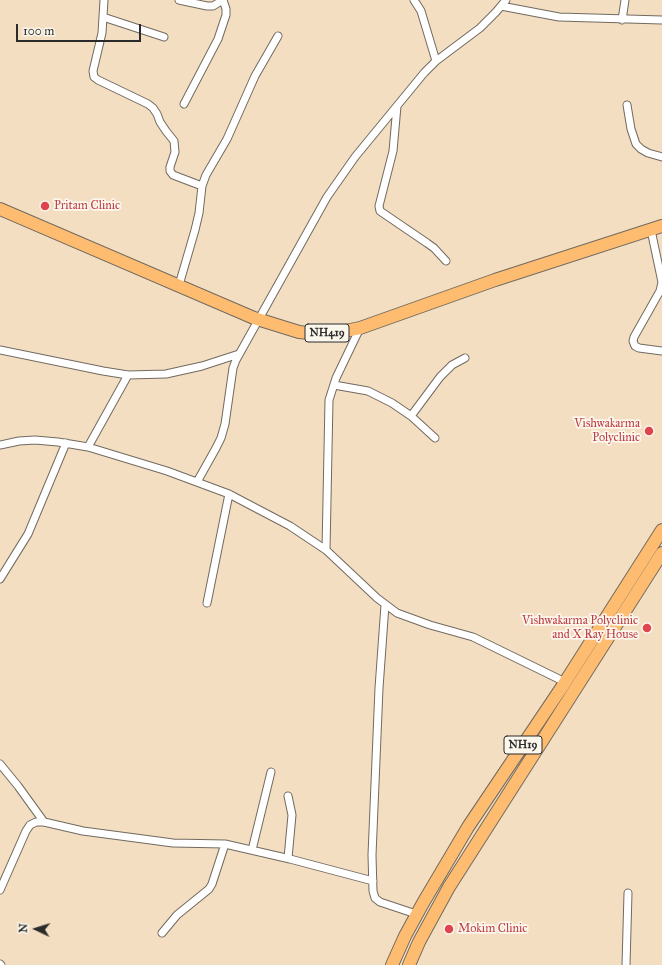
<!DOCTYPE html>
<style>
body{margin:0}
#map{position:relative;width:662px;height:965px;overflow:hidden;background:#f4dec1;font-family:"IM FELL Great Primer",serif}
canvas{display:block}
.north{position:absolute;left:16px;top:909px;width:40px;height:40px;-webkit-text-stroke:3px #fbf7ec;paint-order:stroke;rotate:274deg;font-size:11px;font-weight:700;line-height:16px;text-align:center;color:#2b2b2b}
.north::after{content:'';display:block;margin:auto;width:14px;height:18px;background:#2b2b2b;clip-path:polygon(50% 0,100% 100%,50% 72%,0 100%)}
.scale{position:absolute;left:16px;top:24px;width:125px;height:18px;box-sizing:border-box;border:2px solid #2b2b2b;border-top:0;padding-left:5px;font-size:12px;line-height:14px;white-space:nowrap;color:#2b2b2b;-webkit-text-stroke:3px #fbf7ec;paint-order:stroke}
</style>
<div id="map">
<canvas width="662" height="965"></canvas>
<div class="north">N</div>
<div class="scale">100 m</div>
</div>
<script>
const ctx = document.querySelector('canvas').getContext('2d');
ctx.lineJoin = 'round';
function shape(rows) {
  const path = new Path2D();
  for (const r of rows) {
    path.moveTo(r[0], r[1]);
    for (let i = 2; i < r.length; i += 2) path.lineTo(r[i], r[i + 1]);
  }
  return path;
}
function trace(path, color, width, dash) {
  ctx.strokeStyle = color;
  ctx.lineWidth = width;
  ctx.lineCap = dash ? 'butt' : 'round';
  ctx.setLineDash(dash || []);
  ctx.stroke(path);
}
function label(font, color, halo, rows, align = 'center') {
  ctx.font = font + ' "IM FELL Great Primer",serif';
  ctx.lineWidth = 3.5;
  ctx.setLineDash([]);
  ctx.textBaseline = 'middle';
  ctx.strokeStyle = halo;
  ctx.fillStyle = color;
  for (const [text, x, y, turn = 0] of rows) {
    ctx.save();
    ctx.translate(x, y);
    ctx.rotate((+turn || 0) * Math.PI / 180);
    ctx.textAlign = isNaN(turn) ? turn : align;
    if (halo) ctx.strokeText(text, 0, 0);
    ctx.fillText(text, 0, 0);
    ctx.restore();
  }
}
const street = shape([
 [104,0,102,33,93,71,94,77,98,80,148,104,153,108,157,114,160,122,166,131,174,141,175,152,170,167,170,171,173,175,202,186],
 [179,0,207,6,213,6,223,0],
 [414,0,421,11,436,61],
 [501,6,559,17,662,20],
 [103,17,164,37],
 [622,20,625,0],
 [184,104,218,39,226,15,226,9,223,0],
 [627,105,631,129,636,144,641,149,648,153,662,157],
 [397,106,393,151,379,206,380,211,427,243,434,248,446,261],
 [651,230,662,282,660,291,634,337,633,341,635,346,639,348,662,351],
 [179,285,195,230,199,213,202,186,206,175,227,139,255,76,278,36],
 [0,350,103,371,128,375,166,374,202,366,239,354],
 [334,385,368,391,392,403,411,416,435,438],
 [411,416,440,377,452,365,465,358],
 [0,445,19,441,35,440,58,442,88,447,167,471,229,494,290,526,326,550,377,598,397,613,430,625,473,637,565,682],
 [88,447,128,375],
 [197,482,216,448,221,438,225,424,233,368,236,360,327,197,355,157,424,73,436,61,480,28,496,12,506,0],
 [326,550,329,400,336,378,360,328],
 [0,579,28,534,66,443],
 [207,603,229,494],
 [385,605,379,688,372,855,373,891,375,898,380,902,416,914],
 [0,764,18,786,44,822],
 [252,850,271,772],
 [288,858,292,815,288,796],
 [0,890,26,831,30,825,36,822,44,822,83,831,173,843,225,844,290,859,373,881],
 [162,933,177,915,209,889,212,884,225,844],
 [0,964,1,965],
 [626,965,628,893]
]);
const highway = shape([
 [0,209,254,318,299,332,319,334,345,331,360,328,495,280,662,226],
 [392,965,405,936,423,903,468,827,562,687,662,530],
 [409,965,419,942,449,887,662,553]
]);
const markers = [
 [45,206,5,"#e0444e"],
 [649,431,5,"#e0444e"],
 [647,628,5,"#e0444e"],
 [449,929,5,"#e0444e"]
];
const shields = [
 [327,333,44],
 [523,745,38]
];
const shieldNames = [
 ["NH419",327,333],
 ["NH19",523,745]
];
const healthNames = [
 ["Pritam Clinic",54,206],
 ["Vishwakarma",640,424,"right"],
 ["Polyclinic",640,438,"right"],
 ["Vishwakarma Polyclinic",638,621,"right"],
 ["and X Ray House",638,635,"right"],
 ["Mokim Clinic",458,929]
];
trace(street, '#716a60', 9);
trace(highway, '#716a60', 14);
trace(street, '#fff', 7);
trace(highway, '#febc70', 12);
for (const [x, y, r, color] of markers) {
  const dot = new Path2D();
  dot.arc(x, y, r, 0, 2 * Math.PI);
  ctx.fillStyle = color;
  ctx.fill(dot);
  trace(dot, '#fbf7ec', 1.5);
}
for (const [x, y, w] of shields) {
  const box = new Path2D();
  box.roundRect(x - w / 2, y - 9, w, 18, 3);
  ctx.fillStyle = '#fbf7ec';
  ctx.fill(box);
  trace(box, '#2b2b2b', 1);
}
label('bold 11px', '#2b2b2b', null, shieldNames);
label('12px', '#be3a42', '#fbf7ec', healthNames, 'left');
</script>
